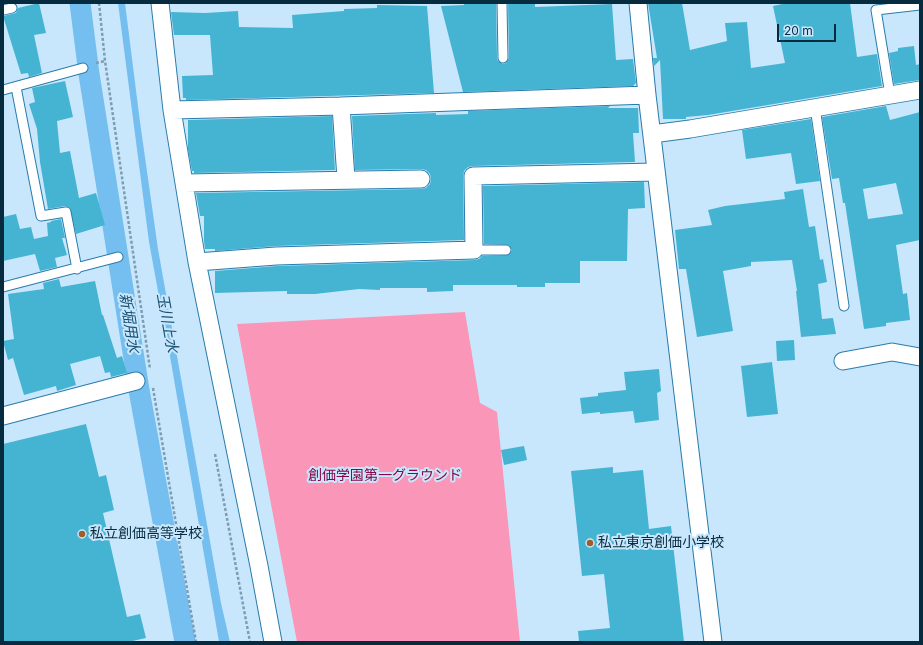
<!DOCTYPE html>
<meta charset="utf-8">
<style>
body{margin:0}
#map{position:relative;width:923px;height:645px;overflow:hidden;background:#c9e7fc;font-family:Inter,sans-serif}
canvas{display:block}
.frame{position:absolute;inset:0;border:4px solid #062a3e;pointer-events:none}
.scale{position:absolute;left:777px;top:24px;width:59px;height:18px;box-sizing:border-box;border:2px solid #062a3e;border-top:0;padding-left:5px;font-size:12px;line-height:14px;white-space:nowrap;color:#062a3e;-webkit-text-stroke:3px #c9e7fc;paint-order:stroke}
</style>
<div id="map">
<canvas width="923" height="645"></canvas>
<div class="frame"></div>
<div class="scale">20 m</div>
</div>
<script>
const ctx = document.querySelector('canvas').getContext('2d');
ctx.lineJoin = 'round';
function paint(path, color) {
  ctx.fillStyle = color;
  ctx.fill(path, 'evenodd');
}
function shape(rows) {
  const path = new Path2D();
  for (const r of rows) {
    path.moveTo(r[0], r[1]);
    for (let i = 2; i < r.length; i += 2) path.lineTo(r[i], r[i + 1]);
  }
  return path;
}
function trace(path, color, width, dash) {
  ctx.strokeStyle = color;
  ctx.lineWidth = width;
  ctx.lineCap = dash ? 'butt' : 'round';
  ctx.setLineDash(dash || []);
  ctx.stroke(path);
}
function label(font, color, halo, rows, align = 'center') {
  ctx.font = font + ' Inter,"Noto Sans JP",sans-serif';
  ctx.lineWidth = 4;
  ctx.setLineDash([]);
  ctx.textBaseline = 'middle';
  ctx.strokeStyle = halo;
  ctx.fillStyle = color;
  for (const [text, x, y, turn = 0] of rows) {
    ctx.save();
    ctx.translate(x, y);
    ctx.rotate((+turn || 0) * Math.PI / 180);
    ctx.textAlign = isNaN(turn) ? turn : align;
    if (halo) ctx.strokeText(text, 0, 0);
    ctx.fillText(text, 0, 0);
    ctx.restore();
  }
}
const green = shape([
 [465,312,480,403,497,412,520,642,297,642,237,324]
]);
const water = shape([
 [118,3,125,3,140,122,158,249,221,603,230,642,219,642,171,362,149,242]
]);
const canal = shape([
 [80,3,89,74,139,390,185,642]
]);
const building = shape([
 [39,3,46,33,34,35,42,73,29,77,28,73,21,74,3,16,16,13,18,8],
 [464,3,496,3,497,58,498,61,503,64,506,63,509,58,508,3,535,3,535,7,612,4,616,60,633,59,636,83,633,86,463,92,441,6,464,5],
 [648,3,682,3,690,50,727,41,725,23,747,22,751,68,785,63,773,6,787,3,850,3,857,57,877,54,882,86,708,115,686,117,686,119,663,119,660,60,654,66,653,58,657,58],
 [377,5,427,6,434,93,186,100,186,98,183,98,182,76,213,75,210,35,174,35,171,12,205,13,238,11,239,27,293,28,292,15,344,11,344,9,377,8],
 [914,46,916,65,920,64,920,80,894,84,889,53,898,51,898,48],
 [65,81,73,117,57,121,60,153,70,151,79,198,96,193,105,225,76,234,70,208,65,206,48,209,40,162,37,129,29,104,35,102,32,88],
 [610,106,608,108,638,108,639,133,633,133,635,162,473,166,468,167,464,171,463,176,464,240,276,246,215,251,215,249,205,249,204,241,204,216,200,216,196,193,421,189,426,188,430,184,431,179,430,174,426,170,421,169,355,170,352,116,436,113,436,115,468,114,468,111],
 [886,106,890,120,920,112,920,240,896,245,903,294,907,293,910,320,886,323,886,326,864,329,845,203,843,203,839,178,832,179,822,117],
 [896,183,903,214,868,219,863,189],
 [332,116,335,170,194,173,194,171,192,171,188,149,188,120],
 [811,119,820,181,796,184,791,153,746,159,742,130],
 [644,182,645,208,628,209,627,261,580,261,580,283,545,283,545,287,517,287,517,285,453,285,453,291,427,292,427,288,380,288,380,290,359,289,315,294,287,294,287,291,215,293,215,271,277,266,474,260,479,259,482,256,509,255,512,250,509,245,484,244,483,186],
 [803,189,809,227,815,226,820,260,823,259,827,282,818,284,822,319,833,318,836,334,801,337,796,291,797,291,792,260,751,262,751,266,723,271,733,331,697,337,686,269,679,269,675,230,712,225,708,210,725,206,785,199,784,192],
 [16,214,20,229,31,227,34,239,48,236,47,223,51,222,51,221,61,219,65,238,62,238,67,255,55,258,57,267,40,271,35,254,3,261,3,217],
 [59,279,61,287,95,281,102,315,103,315,117,358,122,356,127,373,111,377,110,372,105,373,100,356,70,364,76,385,57,391,56,386,24,395,13,358,8,360,3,341,14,339,8,294,44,289,43,283],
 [794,340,795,360,777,361,776,341],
 [772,362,778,414,747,417,741,366],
 [659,369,661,391,657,393,659,420,635,423,633,411,600,414,600,412,582,414,580,398,598,396,598,393,626,390,624,372],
 [86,424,99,477,106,475,114,510,103,513,127,617,140,614,146,638,128,642,3,642,3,444],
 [524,446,527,460,504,465,501,450],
 [613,467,613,473,643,470,649,529,671,526,684,642,579,642,578,631,610,628,604,574,582,576,571,471]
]);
const path = shape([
 [99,3,105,61,150,369],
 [96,63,105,61],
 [153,388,196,642],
 [215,454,250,642]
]);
const service = shape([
 [502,3,503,58],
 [3,10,12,8],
 [16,87,41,216,66,212,77,269],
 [3,90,83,68],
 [890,95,876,10,920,5],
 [815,107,844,306],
 [474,250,506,250],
 [3,287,118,257]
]);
const minor = shape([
 [160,3,172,110,197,262,259,566,273,642],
 [638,3,647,95,713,642],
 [341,106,346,179],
 [172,110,341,106,647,95],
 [652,134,690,129,920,90],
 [184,183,421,179],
 [197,262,276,256,474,250,473,176,656,172],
 [843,361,892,352,920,357],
 [3,416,136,381]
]);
const markers = [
 [82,534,4,"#9e5f27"],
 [590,543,4,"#9e5f27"]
];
const parkNames = [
 ["創価学園第一グラウンド",385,476]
];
const poiNames = [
 ["私立創価高等学校",90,534],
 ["私立東京創価小学校",598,543]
];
const waterNames = [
 ["新堀用水",129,323,81],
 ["玉川上水",167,323,80]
];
paint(green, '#fa96b8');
paint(water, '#75bff0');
trace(canal, '#75bff0', 21);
paint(building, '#44b4d2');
trace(service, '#287cac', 11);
trace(minor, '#287cac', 19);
trace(path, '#7d9db2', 2.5, [3, 2]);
trace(service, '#fff', 9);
trace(minor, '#fff', 17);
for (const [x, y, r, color] of markers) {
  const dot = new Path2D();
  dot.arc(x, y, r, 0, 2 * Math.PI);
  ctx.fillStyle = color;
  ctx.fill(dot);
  trace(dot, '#c9e7fc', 1.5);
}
label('14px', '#860848', '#c9e7fc', parkNames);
label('14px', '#062a3e', '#c9e7fc', poiNames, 'left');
label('italic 15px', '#195273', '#c9e7fc', waterNames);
</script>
